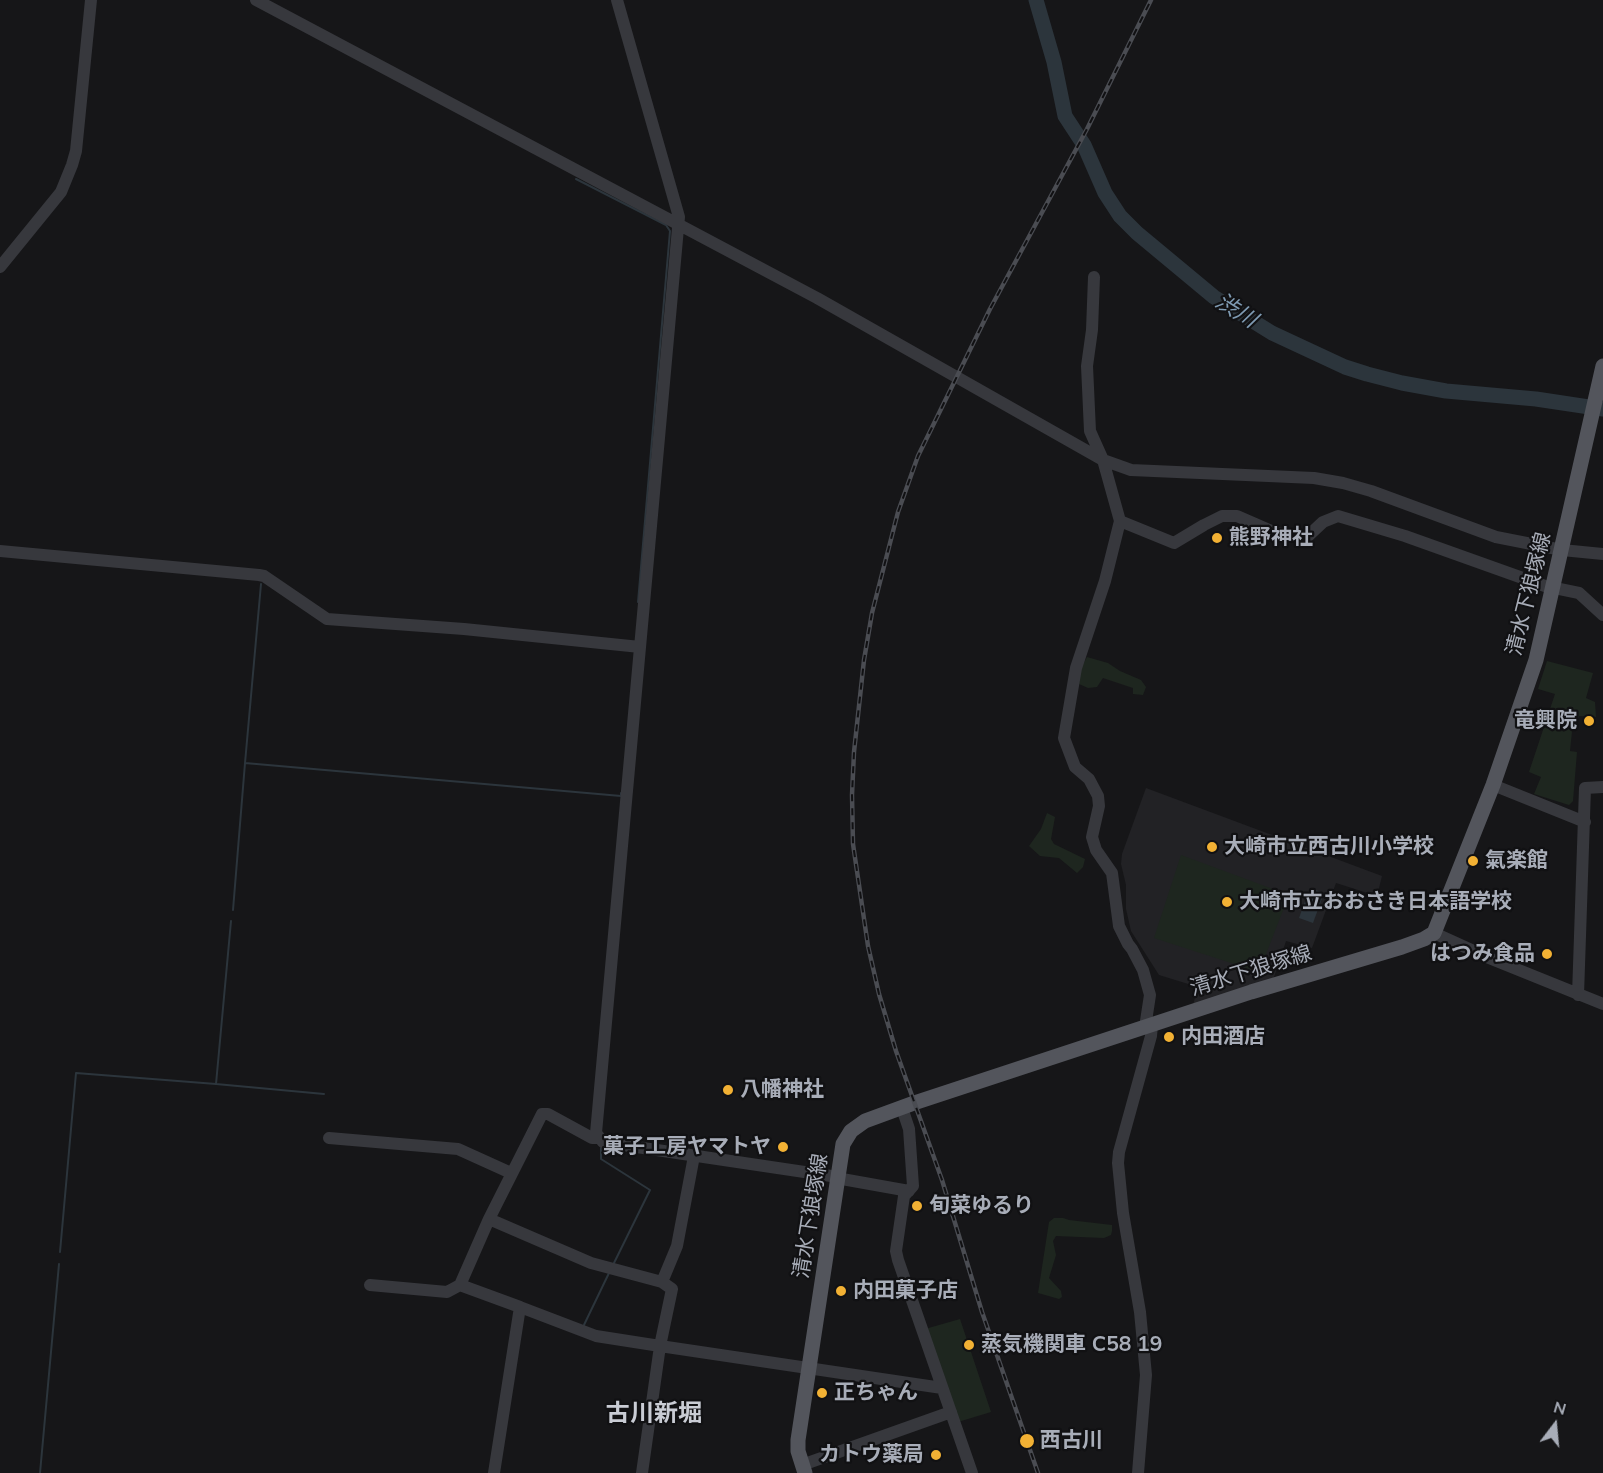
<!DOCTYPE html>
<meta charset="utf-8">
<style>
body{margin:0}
#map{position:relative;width:1603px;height:1473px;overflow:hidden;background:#161618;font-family:Mulish,sans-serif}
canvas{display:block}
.north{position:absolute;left:1525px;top:1395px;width:60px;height:60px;-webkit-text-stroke:4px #111113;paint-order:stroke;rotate:16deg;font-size:16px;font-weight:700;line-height:24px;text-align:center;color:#a8adb8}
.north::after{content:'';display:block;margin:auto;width:21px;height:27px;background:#a8adb8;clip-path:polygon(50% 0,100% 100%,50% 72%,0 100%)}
</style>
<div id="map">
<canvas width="1603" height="1473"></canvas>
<div class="north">N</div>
</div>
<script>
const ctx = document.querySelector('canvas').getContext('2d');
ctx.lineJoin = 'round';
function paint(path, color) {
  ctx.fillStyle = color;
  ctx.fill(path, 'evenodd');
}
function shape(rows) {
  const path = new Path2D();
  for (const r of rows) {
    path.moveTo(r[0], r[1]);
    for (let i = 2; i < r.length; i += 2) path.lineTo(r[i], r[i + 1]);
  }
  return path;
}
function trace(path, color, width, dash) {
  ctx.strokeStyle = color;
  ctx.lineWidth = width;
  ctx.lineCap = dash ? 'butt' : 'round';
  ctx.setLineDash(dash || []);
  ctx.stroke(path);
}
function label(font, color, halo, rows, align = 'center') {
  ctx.font = font + ' Mulish,"Noto Sans JP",sans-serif';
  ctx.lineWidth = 4.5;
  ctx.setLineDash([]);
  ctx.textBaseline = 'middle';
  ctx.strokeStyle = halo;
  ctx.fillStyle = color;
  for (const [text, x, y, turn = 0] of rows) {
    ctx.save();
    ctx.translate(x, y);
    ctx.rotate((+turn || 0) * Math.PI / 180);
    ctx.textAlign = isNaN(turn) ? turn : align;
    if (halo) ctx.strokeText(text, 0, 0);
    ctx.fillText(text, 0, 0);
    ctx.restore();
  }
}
const built = shape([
 [1146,788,1382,876,1377,896,1336,883,1312,948,1286,941,1273,980,1193,1005,1198,987,1159,975,1131,931,1126,909,1126,885,1121,864,1122,854]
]);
const green = shape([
 [1087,657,1108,663,1120,671,1141,680,1146,687,1143,695,1133,694,1133,688,1103,678,1097,687,1088,688,1079,684,1080,670],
 [1547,661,1593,673,1586,698,1595,702,1596,717,1579,716,1577,721,1573,722,1570,751,1577,752,1573,801,1569,805,1534,794,1541,777,1529,772,1555,694,1538,689],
 [1047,813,1055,817,1051,839,1054,844,1085,859,1083,867,1077,873,1059,858,1040,856,1029,846,1041,829],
 [1181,855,1289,895,1259,972,1154,938],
 [1054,1218,1063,1218,1069,1220,1112,1225,1112,1231,1111,1235,1104,1238,1056,1236,1053,1241,1056,1255,1049,1278,1061,1291,1062,1297,1059,1299,1038,1293,1049,1222],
 [960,1319,991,1412,958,1422,925,1329]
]);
const water = shape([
 [1310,888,1324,893,1313,923,1299,918]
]);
const stream = shape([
 [576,179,666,225,670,231,638,602],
 [245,763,261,584],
 [233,910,245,763,621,796,621,793],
 [216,1084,324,1094],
 [601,1148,601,1159,650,1190,613,1265],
 [60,1252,76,1073,216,1084,231,921],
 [583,1327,609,1273],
 [40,1473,59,1264]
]);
const river = shape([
 [1036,0,1054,62,1065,116,1084,145,1105,193,1120,216,1137,233,1214,297,1272,333,1345,367,1367,374,1402,383,1446,391,1536,399,1603,409]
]);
const minor = shape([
 [256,0,817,298,1103,460,1131,470,1314,478,1343,483,1371,491,1496,537,1562,550,1603,554],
 [617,0,679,217,596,1133,603,1142,838,1177,842,1179,909,1191],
 [0,267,61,192,72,165,76,151,91,0],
 [1094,277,1092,330,1087,366,1090,431,1103,460,1120,521,1105,581,1076,668,1064,738,1075,767,1089,779,1098,796,1099,806,1092,837,1096,850,1112,873,1119,926,1128,944,1132,949,1143,970,1150,995,1146,1021,1152,1025,1151,1036,1119,1152,1118,1163,1123,1213,1140,1312,1146,1375,1138,1473],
 [1120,521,1174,543,1204,525,1222,516,1237,516,1276,533,1307,537,1323,522,1338,516,1405,536,1545,586,1579,593,1603,615],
 [0,551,259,575,264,576,327,619,464,629,640,647],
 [1493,785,1585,822],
 [1434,933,1489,958,1603,1004],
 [1578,995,1585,788,1603,787],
 [902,1108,909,1129,913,1186,904,1196,896,1251,898,1260,972,1473],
 [329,1138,458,1149,511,1173],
 [489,1219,591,1263,662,1282,672,1289,660,1346,942,1388],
 [662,1282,677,1246,694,1156],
 [370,1285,447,1292,460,1285,489,1219,542,1114,548,1114,592,1138,599,1138],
 [460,1285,520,1307],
 [802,1465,951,1412],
 [494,1473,520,1307,596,1336,660,1346,642,1473]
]);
const major = shape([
 [805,1473,798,1451,798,1440,843,1144,851,1131,865,1121,914,1103,1251,992,1402,947,1424,939,1434,933,1493,785,1536,660,1603,366]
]);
const rail = shape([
 [1038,1473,982,1312,942,1180,896,1051,879,994,868,946,853,844,852,795,854,752,864,660,872,613,898,512,918,456,990,309,1087,129,1151,0]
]);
const markers = [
 [1217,538,6,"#f2b134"],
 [1589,721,6,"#f2b134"],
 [1212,847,6,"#f2b134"],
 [1473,861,6,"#f2b134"],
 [1227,902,6,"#f2b134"],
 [1547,954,6,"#f2b134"],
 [1169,1037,6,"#f2b134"],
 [728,1090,6,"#f2b134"],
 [783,1147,6,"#f2b134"],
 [917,1206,6,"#f2b134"],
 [841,1291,6,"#f2b134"],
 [969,1345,6,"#f2b134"],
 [822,1393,6,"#f2b134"],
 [1027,1441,8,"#f2b134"],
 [936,1455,6,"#f2b134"]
];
const poiNames = [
 ["熊野神社",1229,538],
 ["竜興院",1577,721,"right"],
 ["大崎市立西古川小学校",1224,847],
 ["氣楽館",1485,861],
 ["大崎市立おおさき日本語学校",1239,902],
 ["はつみ食品",1535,954,"right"],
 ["内田酒店",1181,1037],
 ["八幡神社",740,1090],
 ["菓子工房ヤマトヤ",771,1147,"right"],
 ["旬菜ゆるり",929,1206],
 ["内田菓子店",853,1291],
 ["蒸気機関車 C58 19",981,1345],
 ["正ちゃん",834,1393],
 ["西古川",1040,1441],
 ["カトウ薬局",924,1455,"right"]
];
const streetNames = [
 ["清水下狼塚線",1529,594,-76],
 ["清水下狼塚線",1251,971,-17],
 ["清水下狼塚線",811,1216,-81]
];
const waterNames = [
 ["渋川",1236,311,32]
];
const quarterNames = [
 ["古川新堀",654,1414]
];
paint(built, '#222225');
paint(green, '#1e261f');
paint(water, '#2c353c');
trace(stream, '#2c353c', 2);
trace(river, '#2c353c', 15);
trace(minor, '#37383d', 12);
trace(major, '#53555c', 15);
trace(rail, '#4a4c52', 4.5);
trace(rail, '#111113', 2, [7]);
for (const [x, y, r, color] of markers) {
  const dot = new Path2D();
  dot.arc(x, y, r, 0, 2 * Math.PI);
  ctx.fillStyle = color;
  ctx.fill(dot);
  trace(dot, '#111113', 2);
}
label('bold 21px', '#a8adb8', '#111113', poiNames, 'left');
label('21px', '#a8adb8', '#111113', streetNames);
label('italic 22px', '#7f9bb3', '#111113', waterNames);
label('bold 24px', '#c9ccd4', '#111113', quarterNames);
</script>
